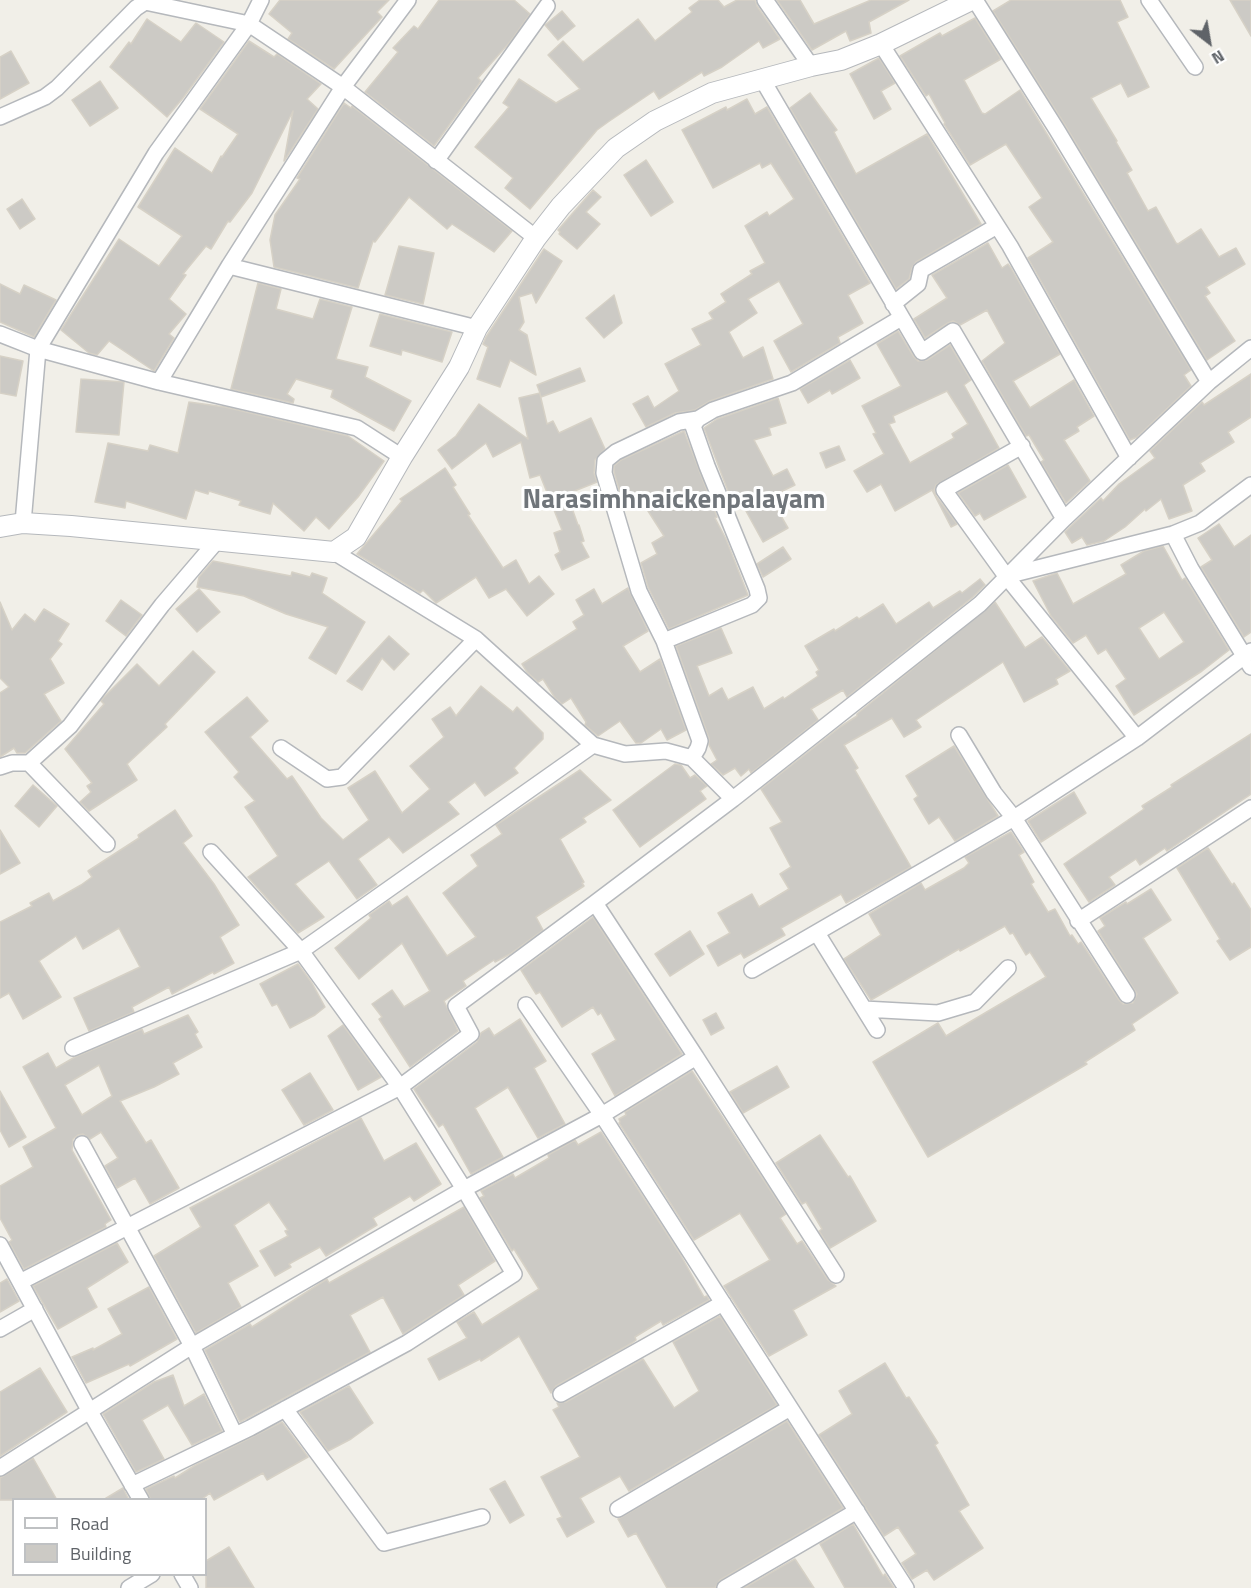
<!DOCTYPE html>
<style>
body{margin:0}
#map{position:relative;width:1251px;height:1588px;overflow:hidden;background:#f1efe8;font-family:"Titillium Web",sans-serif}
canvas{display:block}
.legend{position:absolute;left:12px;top:1498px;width:195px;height:78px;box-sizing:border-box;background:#fff;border:2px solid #bfc1c3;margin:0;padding:8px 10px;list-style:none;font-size:18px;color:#5f6368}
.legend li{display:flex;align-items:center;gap:12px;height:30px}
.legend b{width:30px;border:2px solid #bfc1c3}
.north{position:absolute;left:1179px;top:12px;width:60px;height:60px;-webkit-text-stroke:4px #fff;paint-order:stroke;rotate:149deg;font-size:16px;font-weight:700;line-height:24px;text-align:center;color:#5f6368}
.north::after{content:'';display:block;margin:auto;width:21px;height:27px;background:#5f6368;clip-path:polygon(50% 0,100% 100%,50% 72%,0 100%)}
</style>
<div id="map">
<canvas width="1251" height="1588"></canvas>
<ul class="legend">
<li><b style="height:8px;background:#fff"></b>Road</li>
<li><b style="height:16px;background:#cccac5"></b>Building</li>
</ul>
<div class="north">N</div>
</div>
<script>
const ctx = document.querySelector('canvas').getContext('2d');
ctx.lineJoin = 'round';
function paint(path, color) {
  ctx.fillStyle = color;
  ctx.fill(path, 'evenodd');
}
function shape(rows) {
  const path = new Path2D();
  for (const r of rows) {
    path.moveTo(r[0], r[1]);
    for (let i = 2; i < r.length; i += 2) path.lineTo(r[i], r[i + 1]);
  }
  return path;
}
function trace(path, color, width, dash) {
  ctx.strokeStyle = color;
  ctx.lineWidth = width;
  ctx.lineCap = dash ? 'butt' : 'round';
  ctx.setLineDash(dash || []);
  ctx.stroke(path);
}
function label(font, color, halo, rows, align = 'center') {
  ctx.font = font + ' "Titillium Web",sans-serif';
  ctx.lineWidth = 6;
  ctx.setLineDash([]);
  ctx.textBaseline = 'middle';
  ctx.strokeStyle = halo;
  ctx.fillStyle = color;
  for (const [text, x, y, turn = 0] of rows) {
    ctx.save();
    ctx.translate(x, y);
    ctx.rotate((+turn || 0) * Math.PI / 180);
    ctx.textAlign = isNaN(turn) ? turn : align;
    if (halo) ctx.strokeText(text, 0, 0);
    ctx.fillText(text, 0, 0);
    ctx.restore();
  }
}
const building = shape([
 [280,0,389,0,377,12,382,17,334,69,288,39,292,33,269,14,280,0],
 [439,0,514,0,530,14,510,42,478,78,481,81,434,146,365,92,398,52,393,48,414,26,418,29,439,0],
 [700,0,718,0,724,7,737,0,755,0,757,6,780,39,763,48,759,41,722,67,704,76,702,72,659,99,654,91,608,122,597,130,530,209,505,188,513,178,475,147,509,107,503,103,519,79,556,103,580,89,548,55,563,41,583,62,638,19,655,41,692,12,689,8,700,0],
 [777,0,800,0,814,24,871,0,909,0,869,22,871,33,850,41,846,31,812,50,777,0],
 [1011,0,1120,0,1128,17,1117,22,1149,87,1128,97,1121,83,1091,98,1117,141,1116,142,1132,170,1127,173,1148,211,1156,207,1176,243,1178,244,1201,229,1219,257,1236,248,1245,264,1206,287,1210,293,1205,296,1235,341,1207,360,1065,125,993,11,1011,0],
 [1230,0,1251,0,1251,36,1230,0],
 [562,11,575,26,558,40,545,25,562,11],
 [975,18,1001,59,964,80,982,113,985,114,1020,90,1191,370,1184,375,1191,386,1137,437,1130,440,1028,258,1053,242,1029,207,1042,198,1006,144,970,165,944,124,945,123,929,94,926,96,900,56,940,33,942,36,975,18],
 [147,19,181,42,196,23,224,42,183,98,167,117,110,67,129,42,131,44,147,19],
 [249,41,274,57,277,54,321,84,307,99,318,109,284,161,293,111,252,193,230,222,228,221,211,249,206,246,183,274,186,275,169,299,186,314,169,334,174,338,154,371,109,341,97,355,89,353,61,330,119,239,159,266,182,236,138,207,175,148,212,173,221,156,222,157,238,134,200,109,249,41],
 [11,51,29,83,0,99,0,57,11,51],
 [879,58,895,83,881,91,891,109,874,119,850,74,879,58],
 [100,81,118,108,90,126,72,100,100,81],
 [810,93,837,130,834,132,856,174,927,134,981,224,916,262,912,268,909,279,896,289,790,108,810,93],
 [747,99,755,114,767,107,870,283,848,295,863,323,838,337,840,343,791,372,774,341,803,324,779,281,748,299,757,313,729,332,743,358,763,347,773,379,710,401,695,410,675,413,646,427,633,404,648,396,654,408,679,391,665,364,701,345,692,329,713,319,709,313,726,302,721,294,752,274,750,271,765,263,745,226,767,212,769,216,794,199,771,163,762,168,760,163,713,188,682,130,726,107,727,110,747,99],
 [344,103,351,108,352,106,512,231,494,252,452,224,447,229,409,197,375,242,373,241,358,288,274,267,270,240,275,215,300,179,297,178,344,103],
 [646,160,673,202,651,216,624,175,646,160],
 [593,190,601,197,586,212,600,224,577,249,559,234,560,232,558,230,593,190],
 [22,199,35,219,20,229,7,209,22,199],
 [988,243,1002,268,1008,264,1011,268,1060,354,1013,381,1030,408,1074,380,1094,416,1077,427,1079,431,1064,440,1090,481,1066,503,1041,462,1044,460,1029,435,1026,436,982,361,1005,343,987,310,960,325,953,321,948,323,925,338,914,319,947,298,932,275,988,243],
 [399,246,434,253,423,304,385,295,399,246],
 [544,249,562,261,536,303,532,293,519,297,524,322,519,330,527,335,536,375,510,360,500,387,477,379,488,347,483,344,486,337,544,249],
 [258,283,281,289,276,309,313,319,320,299,352,307,336,359,368,367,365,377,411,401,394,431,331,397,333,390,296,379,287,394,294,399,293,403,231,389,258,283],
 [0,284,20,294,24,285,56,300,34,337,0,322,0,284],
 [614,295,622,323,604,338,586,318,614,295],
 [380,314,452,332,442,362,402,350,401,355,370,346,380,314],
 [898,331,914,357,918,361,927,360,950,345,971,380,964,385,999,448,936,485,934,490,936,496,957,524,951,527,932,490,895,511,881,484,867,492,854,471,884,454,873,434,876,433,862,406,901,386,877,344,898,331],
 [947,391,968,424,952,434,954,438,910,463,889,424,895,422,893,416,947,391],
 [0,356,23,361,16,396,0,393,0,356],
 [850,360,860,378,832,394,830,390,808,403,800,389,850,360],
 [580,368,585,381,541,397,540,394,547,424,553,421,559,433,591,418,605,449,595,460,594,473,597,482,567,494,578,525,579,525,584,541,581,542,589,557,562,570,555,555,560,552,554,533,562,530,540,475,530,478,521,442,493,457,486,443,452,469,438,450,456,436,479,404,528,439,519,398,540,393,537,385,580,368],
 [1251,374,1251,417,1228,432,1234,442,1200,463,1205,471,1183,485,1192,511,1169,519,1161,499,1146,511,1145,509,1125,527,1104,541,1087,545,1082,537,1072,543,1065,532,1071,526,1101,498,1103,501,1119,484,1155,458,1150,451,1202,402,1204,405,1251,374],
 [81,379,124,382,119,435,76,432,81,379],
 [778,398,786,423,769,428,771,435,754,440,773,476,787,469,795,485,770,497,788,528,763,542,741,502,734,507,704,428,717,419,778,398],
 [189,402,225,407,348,436,384,461,358,497,329,529,316,517,304,531,273,503,270,514,239,505,241,501,209,491,208,494,195,490,186,519,126,501,125,508,95,502,108,443,148,451,150,445,178,453,189,402],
 [684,431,717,517,715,518,726,539,748,595,669,629,648,587,641,563,657,554,652,543,664,536,641,500,628,507,620,493,614,472,614,466,621,460,684,431],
 [839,446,845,460,826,468,820,453,839,446],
 [1008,465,1026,497,984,520,980,513,975,516,958,493,1008,465],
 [445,468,456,485,453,487,470,514,468,515,503,568,516,560,529,584,539,576,554,594,527,616,506,589,489,598,476,577,436,603,423,590,420,593,357,554,402,501,400,499,445,468],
 [1219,524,1234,547,1251,535,1251,632,1244,637,1201,567,1212,560,1198,538,1219,524],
 [1163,546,1182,580,1185,578,1229,650,1202,671,1134,715,1116,686,1126,679,1106,649,1098,654,1086,635,1073,643,1051,616,1033,581,1057,573,1073,604,1126,574,1121,565,1144,551,1163,546],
 [1164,612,1184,642,1159,659,1139,628,1164,612],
 [783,547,791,559,763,577,757,564,783,547],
 [213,561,291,576,292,572,310,577,312,573,327,578,322,593,365,622,336,674,309,658,328,627,286,614,244,596,197,587,199,577,213,561],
 [980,579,985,585,973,597,847,697,843,690,811,709,818,720,751,773,749,769,741,776,735,768,723,775,711,764,717,760,709,745,709,738,676,646,721,628,732,653,697,666,709,696,722,688,728,700,753,687,764,709,783,697,784,699,818,676,816,672,819,670,805,646,834,629,835,631,857,617,859,619,883,604,896,624,929,602,933,608,960,591,962,593,980,579],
 [628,588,648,631,623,646,640,672,660,659,686,730,667,740,661,729,641,743,636,743,620,721,598,736,585,725,586,722,571,698,562,704,555,698,543,679,538,682,527,672,522,664,577,629,573,622,584,615,576,600,594,589,602,604,628,588],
 [199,589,220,612,197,632,176,609,199,589],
 [121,600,142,615,126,636,106,621,121,600],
 [0,602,12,630,25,614,35,622,44,609,69,624,58,641,62,644,50,659,64,683,44,694,61,721,25,753,17,753,14,748,0,757,0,693,9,687,0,678,0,602],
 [995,602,1025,648,1042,637,1070,671,1056,679,1058,684,1024,702,1003,662,916,720,921,727,904,737,892,718,844,745,858,768,855,770,911,867,846,903,841,894,781,928,785,935,744,958,741,953,718,966,707,946,730,933,718,913,752,894,759,907,789,889,780,874,791,867,770,828,782,822,761,789,840,727,857,716,857,714,995,602],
 [389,636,409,654,394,670,382,658,362,690,347,681,389,636],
 [193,651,215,672,165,724,167,727,127,764,137,780,89,811,80,802,91,792,87,786,92,783,65,749,104,704,101,701,104,697,137,664,159,686,193,651],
 [481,686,513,712,517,707,543,733,543,739,514,768,518,773,485,796,475,782,448,802,459,814,403,853,389,837,358,859,377,885,357,899,329,861,295,884,324,917,298,933,248,877,278,856,245,807,255,801,234,777,239,772,205,732,247,697,268,721,250,737,287,779,292,776,321,818,343,840,369,820,348,788,375,771,402,813,430,789,410,766,444,737,432,719,450,707,456,716,481,686],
 [1251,734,1251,794,1167,851,1165,848,1140,865,1136,859,1109,877,1115,885,1089,902,1064,864,1144,809,1142,806,1172,787,1171,785,1251,734],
 [954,746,998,816,955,841,939,817,929,824,914,799,918,796,906,776,954,746],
 [675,764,681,765,690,778,695,775,707,786,700,791,706,799,640,847,613,810,675,764],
 [580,770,611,800,583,818,586,822,560,839,584,882,582,883,584,886,536,917,543,930,510,954,495,962,494,960,463,981,466,986,444,1001,458,1031,410,1067,379,1019,382,1017,372,1004,392,990,404,1007,430,991,402,943,359,979,335,948,371,918,369,915,389,901,392,906,407,896,447,956,476,937,443,893,478,866,471,855,502,834,496,825,580,770],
 [33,785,57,806,39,827,15,806,33,785],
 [1074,792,1086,813,1041,842,1028,821,1074,792],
 [175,810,192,836,183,843,214,884,239,925,220,937,234,963,214,974,213,972,172,994,169,987,132,1007,134,1012,89,1031,74,998,140,967,119,928,83,949,76,936,39,961,61,997,23,1019,9,993,0,998,0,922,32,906,30,903,49,893,53,901,81,885,92,877,88,871,139,838,138,835,175,810],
 [0,830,20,863,0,874,0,830],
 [1011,832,1024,852,1019,855,1034,882,1031,884,1048,912,1055,909,1070,936,1072,935,1078,944,1081,942,1119,1000,1123,1004,1133,1003,1137,994,1098,931,1105,926,1100,918,1126,902,1127,904,1151,889,1171,920,1143,938,1178,993,1132,1024,1135,1030,1085,1062,1087,1064,928,1157,873,1062,938,1023,946,1036,1046,977,1030,952,1026,955,1013,933,1010,934,1005,926,960,951,959,949,871,1000,844,959,881,935,869,914,921,883,925,890,964,868,969,863,965,857,1011,832],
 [1208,848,1232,885,1234,883,1251,910,1251,947,1230,960,1217,941,1220,939,1177,868,1208,848],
 [593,917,682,1054,615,1096,592,1054,616,1040,601,1013,598,1015,593,1007,562,1027,540,992,536,994,521,970,593,917],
 [690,931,704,954,670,976,655,954,690,931],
 [298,964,312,983,325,1007,315,1015,290,1028,277,1004,272,1006,260,984,298,964],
 [716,1013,724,1028,711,1035,703,1020,716,1013],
 [188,1015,198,1032,195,1034,202,1047,173,1063,179,1074,154,1087,120,1101,146,1143,151,1140,179,1188,150,1204,135,1178,117,1188,105,1166,118,1158,101,1132,90,1139,83,1134,78,1135,73,1139,72,1150,111,1220,105,1224,106,1227,24,1269,9,1242,12,1240,0,1218,0,1186,33,1167,23,1147,56,1128,23,1067,48,1053,56,1068,75,1057,142,1029,144,1034,188,1015],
 [99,1065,112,1096,82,1115,65,1085,99,1065],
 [520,1019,546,1061,534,1068,565,1124,538,1138,508,1087,475,1108,503,1157,471,1174,443,1124,439,1127,414,1089,477,1042,481,1033,489,1028,494,1036,520,1019],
 [343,1025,381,1077,358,1090,328,1036,343,1025],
 [777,1066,789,1087,743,1113,730,1092,777,1066],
 [692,1071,786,1214,780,1218,797,1244,802,1241,828,1280,836,1286,793,1310,807,1335,769,1356,724,1286,770,1260,740,1213,694,1240,619,1123,620,1122,619,1119,626,1115,625,1112,692,1071],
 [310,1073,333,1110,304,1125,282,1090,310,1073],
 [0,1091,26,1137,9,1147,0,1130,0,1091],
 [361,1118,384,1161,416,1143,441,1184,414,1201,410,1196,373,1218,377,1225,326,1256,320,1247,289,1264,291,1267,275,1276,260,1251,288,1236,285,1231,288,1230,269,1202,234,1225,258,1266,228,1283,241,1307,196,1333,154,1256,201,1227,190,1208,361,1118],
 [601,1132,680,1254,704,1297,707,1296,709,1300,663,1325,661,1321,635,1337,636,1340,632,1343,556,1386,551,1393,519,1336,481,1361,480,1359,439,1380,428,1359,467,1338,457,1322,474,1312,482,1325,539,1289,514,1249,512,1251,480,1198,484,1196,481,1191,513,1174,515,1178,549,1158,548,1155,575,1140,578,1145,601,1132],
 [820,1135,848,1177,850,1176,876,1221,830,1248,819,1231,822,1229,806,1202,802,1204,776,1163,820,1135],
 [464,1207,495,1261,458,1285,464,1295,403,1334,383,1297,350,1315,370,1352,240,1422,205,1350,250,1324,252,1327,327,1279,329,1283,464,1207],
 [117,1243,128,1262,87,1288,97,1307,58,1329,33,1286,117,1243],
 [7,1279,19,1301,0,1312,0,1283,7,1279],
 [149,1287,177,1339,130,1366,129,1364,86,1383,72,1357,93,1348,93,1350,122,1334,108,1309,149,1287],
 [720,1316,777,1405,629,1491,620,1476,580,1498,594,1522,567,1537,557,1519,562,1517,541,1477,580,1457,553,1410,559,1407,557,1403,566,1402,643,1359,674,1408,699,1391,673,1342,720,1316],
 [885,1363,906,1398,909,1397,938,1443,935,1445,969,1505,959,1511,983,1548,934,1580,927,1570,912,1579,902,1563,916,1554,898,1527,884,1536,819,1435,852,1414,839,1391,885,1363],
 [40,1368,67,1412,0,1456,0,1392,40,1368],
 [173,1375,184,1406,204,1394,222,1431,192,1445,168,1405,142,1420,164,1459,136,1472,103,1414,154,1382,173,1375],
 [349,1386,373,1423,351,1439,328,1451,300,1412,349,1386],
 [787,1421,843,1508,720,1580,715,1588,667,1588,636,1533,628,1537,618,1519,787,1421],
 [282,1422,308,1457,267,1480,263,1473,214,1500,210,1493,201,1500,151,1500,146,1489,174,1476,175,1478,194,1466,282,1422],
 [33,1458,57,1500,0,1500,0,1478,33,1458],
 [505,1481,524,1515,510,1523,490,1489,505,1481],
 [123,1488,129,1500,103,1500,123,1488],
 [853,1524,883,1576,885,1574,894,1588,845,1588,820,1544,853,1524],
 [229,1547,254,1588,206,1588,206,1561,229,1547],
 [795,1559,814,1588,744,1588,795,1559]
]);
const minor = shape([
 [261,0,249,24,343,87,536,238],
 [765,0,811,66],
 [975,0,1057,130,1209,382],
 [1149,0,1195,67],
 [881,44,1010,246,1129,458],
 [762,79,922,352,953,331,1064,519],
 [0,117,45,97,57,88,136,8,145,2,249,24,156,153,38,349,23,523],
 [436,161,547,6],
 [229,266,477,328],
 [893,304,918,284,921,270,997,226],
 [0,334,38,349,159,382,357,428,402,457],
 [159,382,229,266,343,87,408,0],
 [1022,446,944,490,1006,576,1173,534,1200,523,1251,485],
 [1173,534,1191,569,1251,667],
 [334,552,476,639,593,745,625,754,666,751,692,758,733,799,980,604,1064,519,1209,382,1251,348],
 [1006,576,1137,738],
 [664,641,752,605,759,598,757,589,707,466,693,426,698,419,713,410,792,383,901,318],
 [959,735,994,793,1014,818,1127,995],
 [593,745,301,951,400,1087,464,1189,602,1115,906,1588],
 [281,748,327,779,342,777,476,639],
 [692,758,698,748,700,741,664,641,639,591,604,473,605,461,616,452,679,422,698,419],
 [29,763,107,844],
 [0,767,12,763,29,763,70,726,162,605,216,542],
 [1078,921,1251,808],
 [817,933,877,1030],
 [752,970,1014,818,1137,738,1251,651],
 [526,1005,602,1115,696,1057,595,903,733,799],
 [864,1009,938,1013,975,1002,1008,968],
 [73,1048,301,951,211,852],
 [696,1057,836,1275],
 [82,1144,192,1346,235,1435],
 [0,1245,20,1282,400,1087,471,1034,456,1006,595,903],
 [20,1282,89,1410,141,1500],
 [0,1329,35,1309],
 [561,1394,723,1303],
 [285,1409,384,1543,482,1517],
 [0,1468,192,1346,464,1189,514,1274,407,1343,250,1428,132,1485],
 [618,1509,790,1408],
 [182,1574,190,1588],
 [129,1588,152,1574],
 [725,1588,857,1511]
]);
const tertiary = shape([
 [0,527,23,523,71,526,334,552,356,537,402,457,459,367,477,328,536,238,561,206,616,148,655,121,712,93,811,66,841,60,881,44,971,0]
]);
const districtNames = [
 ["Narasimhnaickenpalayam",674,501]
];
paint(building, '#cccac5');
trace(building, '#d6d1c6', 1.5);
trace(minor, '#b5b8bc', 18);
trace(tertiary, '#b5b8bc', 22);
trace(minor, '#fff', 15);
trace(tertiary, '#fff', 20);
label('bold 27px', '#70757a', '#fff', districtNames);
</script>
